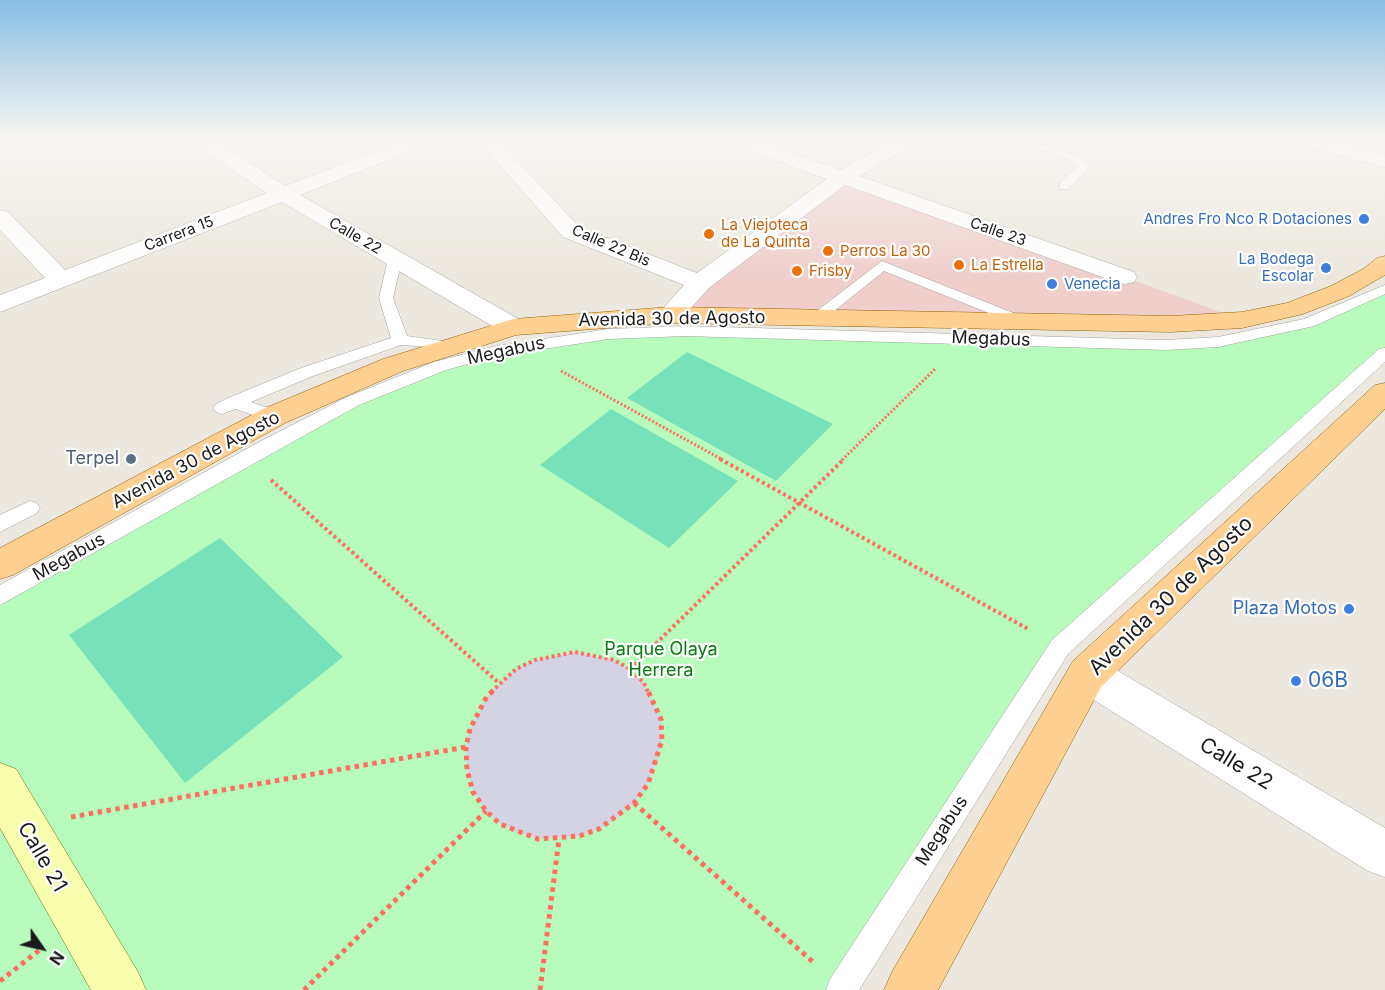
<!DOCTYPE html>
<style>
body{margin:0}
#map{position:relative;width:1385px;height:990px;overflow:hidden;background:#ede8df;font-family:Inter,sans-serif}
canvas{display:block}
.north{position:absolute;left:12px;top:918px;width:60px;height:60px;-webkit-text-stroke:4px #fff;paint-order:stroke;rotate:124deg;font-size:16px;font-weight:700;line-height:24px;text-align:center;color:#1b1b1b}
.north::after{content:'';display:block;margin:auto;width:21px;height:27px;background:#1b1b1b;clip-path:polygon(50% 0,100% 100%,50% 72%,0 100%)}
</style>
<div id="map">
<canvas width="1385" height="990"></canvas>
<div class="north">N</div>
</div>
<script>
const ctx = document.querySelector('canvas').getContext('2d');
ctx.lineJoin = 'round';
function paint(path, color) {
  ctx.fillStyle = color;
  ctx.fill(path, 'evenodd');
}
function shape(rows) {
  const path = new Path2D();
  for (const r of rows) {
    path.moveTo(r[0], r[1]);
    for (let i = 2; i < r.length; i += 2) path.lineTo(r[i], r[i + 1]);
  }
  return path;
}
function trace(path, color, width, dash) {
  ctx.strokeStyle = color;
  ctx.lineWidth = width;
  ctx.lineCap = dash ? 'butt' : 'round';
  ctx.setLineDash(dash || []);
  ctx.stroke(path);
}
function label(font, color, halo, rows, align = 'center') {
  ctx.font = font + ' Inter,sans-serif';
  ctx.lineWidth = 4.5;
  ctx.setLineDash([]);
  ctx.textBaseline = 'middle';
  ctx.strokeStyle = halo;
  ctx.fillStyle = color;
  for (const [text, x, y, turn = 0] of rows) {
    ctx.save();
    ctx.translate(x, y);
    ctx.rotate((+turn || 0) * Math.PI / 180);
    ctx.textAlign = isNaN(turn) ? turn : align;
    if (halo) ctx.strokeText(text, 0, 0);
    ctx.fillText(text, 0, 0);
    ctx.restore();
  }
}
const commercial = shape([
 [843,177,1125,277,1242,320,670,315]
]);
const park = shape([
 [1385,289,1385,353,1060,647,841,990,0,990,0,596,267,446,440,366,608,334,1218,342,1309,323]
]);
const pitch = shape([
 [687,352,833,424,776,481,627,398],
 [611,409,738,481,669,548,540,465],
 [220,538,343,657,185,783,69,635]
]);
const plaza = shape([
 [575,652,614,660,630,669,644,683,661,719,662,740,657,762,648,784,634,803,618,817,599,829,579,836,538,839,518,833,500,824,486,811,473,792,467,770,466,747,470,729,487,696,516,669,535,660]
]);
const pathFar2 = shape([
 [561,371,723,460],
 [842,460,935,369]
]);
const pathFar1 = shape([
 [720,459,1030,630],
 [271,480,499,683],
 [630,669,844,459],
 [491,692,516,669,535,660,575,652,614,660,630,669,644,683,648,692]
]);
const path = shape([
 [493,691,487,696,470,729,466,747,467,770,473,792,486,811,500,824,538,839,579,836,599,829,634,803,648,784,662,740,661,719,648,691],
 [634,803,813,962],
 [71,817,466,747],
 [0,981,42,948],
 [304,990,486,811],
 [540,990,559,839]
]);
const service = shape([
 [1009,139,1025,139,1077,155,1090,166,1068,189,1060,189,1060,183,1077,166,1069,159,1009,139],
 [395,255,402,259,393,298,407,336,457,343,459,346,457,349,401,345,313,376,251,402,280,412,283,416,274,422,235,409,222,414,216,412,213,408,216,404,228,398,301,368,391,338,379,298,388,259,395,255],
 [882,261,1031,320,1034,323,1026,328,1021,326,884,271,823,320,813,320,810,317,813,314,882,261],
 [1385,285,1385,294,1314,326,1218,347,1166,350,685,336,608,339,493,357,446,370,359,405,0,605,0,585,261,441,347,397,434,362,492,347,608,329,685,326,1166,340,1218,337,1304,319,1385,285],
 [1385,348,1385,362,1068,654,859,990,826,990,830,979,1052,640,1379,349,1385,348],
 [30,501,37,503,40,508,37,513,0,532,0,515,30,501]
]);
const minor = shape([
 [192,139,213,139,285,186,409,139,434,139,432,143,300,195,522,321,526,327,522,333,513,335,504,333,282,202,0,312,0,295,45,278,0,230,0,210,8,212,65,270,267,193,194,143,192,139],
 [477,139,497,139,579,227,697,273,827,179,727,143,725,139,751,139,841,170,896,139,918,139,916,143,859,176,1134,272,1137,277,1134,282,1125,284,1116,282,845,185,709,288,679,321,670,323,661,321,657,315,684,285,563,237,477,139],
 [1290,139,1321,139,1385,155,1385,167,1293,143,1290,139],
 [1087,656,1101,661,1385,828,1385,877,1368,871,1073,687,1067,674,1073,661,1087,656]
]);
const secondary = shape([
 [0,763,16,769,138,972,146,990,91,990,0,828,0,763]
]);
const primary = shape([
 [1385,256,1385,275,1349,296,1303,314,1242,328,1171,332,670,323,516,335,403,371,285,423,13,575,0,579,0,548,263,409,383,359,513,319,670,307,1171,316,1242,312,1287,303,1331,286,1363,269,1377,258,1385,256],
 [1385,383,1385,409,1101,687,938,990,884,990,892,972,1073,661,1375,385,1385,383]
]);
const markers = [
 [1364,219,6,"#3f7fe0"],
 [709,234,6,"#e8710a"],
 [828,251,6,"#e8710a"],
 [959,265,6,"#e8710a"],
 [1326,268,6,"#3f7fe0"],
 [797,271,6,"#e8710a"],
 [1052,284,6,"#3f7fe0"],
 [131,459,6,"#5c6f8a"],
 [1349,609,6,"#3f7fe0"],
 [1296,681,6,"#3f7fe0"]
];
const farShopnames = [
 ["Andres Fro Nco R Dotaciones",1352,219],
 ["La Bodega",1314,259],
 ["Escolar",1314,276],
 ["Venecia",1064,284,"left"]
];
const farFoodnames = [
 ["La Viejoteca",721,225],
 ["de La Quinta",721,242],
 ["Perros La 30",840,251],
 ["La Estrella",971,265],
 ["Frisby",809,271]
];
const farStreetnames = [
 ["Calle 23",998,232,19],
 ["Carrera 15",179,234,-21],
 ["Calle 22",355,236,30],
 ["Calle 22 Bis",611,246,23]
];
const streetNames = [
 ["Avenida 30 de Agosto",672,319,-1],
 ["Megabus",991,339,2],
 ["Megabus",506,351,-12],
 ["Avenida 30 de Agosto",196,460,-28],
 ["Megabus",69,557,-29],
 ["Megabus",942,831,-57]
];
const serviceNames = [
 ["Terpel",119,459]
];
const shopNames = [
 ["Plaza Motos",1337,609]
];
const parkNames = [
 ["Parque Olaya",661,650],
 ["Herrera",661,671]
];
const nearStreetnames = [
 ["Avenida 30 de Agosto",1171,596,-44],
 ["Calle 22",1236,764,31],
 ["Calle 21",42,857,60]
];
const nearShopnames = [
 ["06B",1308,681]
];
paint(commercial, '#f0cecc');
paint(park, '#b7fcbd');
paint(pitch, '#77e2b9');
paint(plaza, '#d3d3e3');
trace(service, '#a2a2a2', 1);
trace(minor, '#a2a2a2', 1);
trace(secondary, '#667300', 1);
trace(primary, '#916100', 1);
trace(pathFar2, '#ff6f5e', 3, [2, 2]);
trace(pathFar1, '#ff6f5e', 4, [3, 3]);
trace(path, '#ff6f5e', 5, [4.5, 4.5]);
paint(service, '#fff');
paint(minor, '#fff');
paint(secondary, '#f8fdad');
paint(primary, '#ffd092');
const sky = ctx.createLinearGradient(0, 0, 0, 277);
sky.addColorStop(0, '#89bfe4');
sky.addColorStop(0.5, '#f7f5f1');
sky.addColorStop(1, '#f7f5f100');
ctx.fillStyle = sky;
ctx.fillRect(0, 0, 1385, 277);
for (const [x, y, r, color] of markers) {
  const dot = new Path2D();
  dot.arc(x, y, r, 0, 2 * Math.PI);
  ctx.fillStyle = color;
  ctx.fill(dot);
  trace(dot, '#fff', 2);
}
label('15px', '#366cbe', '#fff', farShopnames, 'right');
label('15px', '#c56008', '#fff', farFoodnames, 'left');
label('15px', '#1b1b1b', '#fff', farStreetnames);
label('18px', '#1b1b1b', '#fff', streetNames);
label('18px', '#4e5e75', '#fff', serviceNames, 'right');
label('18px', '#366cbe', '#fff', shopNames, 'right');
label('18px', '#057c0f', '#fff', parkNames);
label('21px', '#1b1b1b', '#fff', nearStreetnames);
label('21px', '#366cbe', '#fff', nearShopnames, 'left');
</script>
